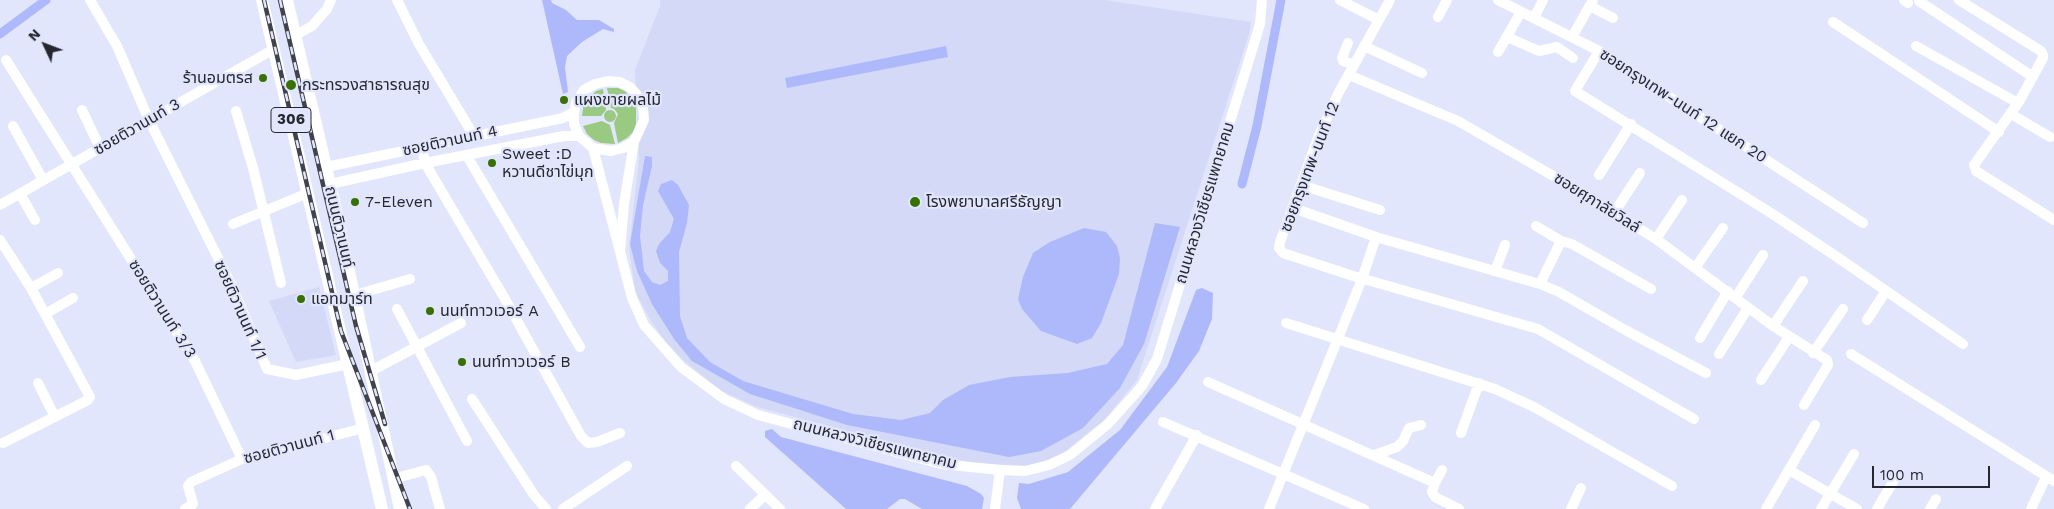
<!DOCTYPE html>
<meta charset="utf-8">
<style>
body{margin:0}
#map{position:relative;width:2054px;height:509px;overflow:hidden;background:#e1e6fc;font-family:"Work Sans",sans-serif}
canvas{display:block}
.north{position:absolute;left:20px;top:20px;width:50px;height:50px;-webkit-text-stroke:4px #e1e6fc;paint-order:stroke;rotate:313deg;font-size:14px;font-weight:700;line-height:20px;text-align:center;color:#262830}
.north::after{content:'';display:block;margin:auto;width:18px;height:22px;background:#262830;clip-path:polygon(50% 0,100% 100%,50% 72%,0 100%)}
.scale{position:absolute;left:1872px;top:466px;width:118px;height:22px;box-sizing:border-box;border:2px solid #262830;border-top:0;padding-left:6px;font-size:15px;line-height:18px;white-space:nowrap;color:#262830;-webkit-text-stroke:4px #e1e6fc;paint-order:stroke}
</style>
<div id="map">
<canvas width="2054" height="509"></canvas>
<div class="north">N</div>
<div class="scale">100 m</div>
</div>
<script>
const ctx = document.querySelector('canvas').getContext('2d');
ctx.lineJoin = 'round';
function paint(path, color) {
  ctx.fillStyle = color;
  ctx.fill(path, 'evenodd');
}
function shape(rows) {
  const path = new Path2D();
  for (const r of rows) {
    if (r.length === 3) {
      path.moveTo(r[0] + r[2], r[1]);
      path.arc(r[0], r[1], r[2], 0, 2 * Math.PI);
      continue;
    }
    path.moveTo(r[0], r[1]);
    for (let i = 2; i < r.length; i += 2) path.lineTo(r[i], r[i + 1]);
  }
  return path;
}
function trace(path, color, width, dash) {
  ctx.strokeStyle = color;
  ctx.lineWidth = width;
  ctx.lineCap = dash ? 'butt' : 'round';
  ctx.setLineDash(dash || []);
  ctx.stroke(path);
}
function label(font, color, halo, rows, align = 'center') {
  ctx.font = font + ' "Work Sans","Noto Sans Thai",sans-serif';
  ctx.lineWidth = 4.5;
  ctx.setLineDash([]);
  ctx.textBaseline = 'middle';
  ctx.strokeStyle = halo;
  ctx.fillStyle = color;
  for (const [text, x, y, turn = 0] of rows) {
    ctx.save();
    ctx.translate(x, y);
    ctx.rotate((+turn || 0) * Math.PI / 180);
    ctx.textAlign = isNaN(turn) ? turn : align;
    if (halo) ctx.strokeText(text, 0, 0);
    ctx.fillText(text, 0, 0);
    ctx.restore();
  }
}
const built = shape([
 [660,0,1104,0,1251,22,1249,34,1137,380,1105,419,1062,454,1033,466,971,463,757,407,720,390,683,360,665,341,651,321,635,291,629,248,639,160,635,70,660,6],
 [319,287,336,355,296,362,269,301]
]);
const green = shape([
 [607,88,618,88,625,91,636,104,636,124,633,132,627,138,618,143,614,123,618,114,614,109,611,108],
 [603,89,606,110,601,116,582,116,584,102,596,91],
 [610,116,6],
 [602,121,610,125,615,144,601,143,594,140,587,134,583,126]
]);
const water = shape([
 [542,0,551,0,552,3,566,10,577,20,599,20,614,29,614,32,603,29,582,42,567,56,565,67,568,92,563,94],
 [946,46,948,57,787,88,785,78],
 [645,156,652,157,652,166,643,205,640,236,644,271,652,282,660,285,668,281,668,271,660,263,656,251,659,244,670,232,674,219,658,191,661,184,672,180,678,185,689,205,687,223,679,252,680,316,687,338,710,362,743,381,853,414,901,420,930,413,943,400,969,385,1010,377,1068,373,1107,364,1123,345,1155,223,1180,227,1144,344,1120,388,1083,428,1041,451,1009,457,847,425,750,394,692,361,674,339,652,304,637,271,630,244],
 [1084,228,1106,232,1117,246,1120,258,1119,274,1101,323,1092,338,1077,344,1041,331,1022,309,1018,299,1023,277,1033,253,1050,242],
 [1202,288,1213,293,1212,319,1199,351,1176,383,1070,509,1021,509,1017,498,1019,483,1029,484,1068,472,1120,430,1167,367,1196,290],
 [772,429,781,437,967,486,981,494,984,498,982,509,922,509,905,499,900,499,887,509,846,509,765,437,765,431]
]);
const canal = shape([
 [0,34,46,0],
 [1242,184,1257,126,1281,0]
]);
const minor = shape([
 [90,0,117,46,149,120,232,286,267,369,296,375,348,364],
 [397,0,419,44,474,136],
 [1340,0,1379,20],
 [1390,0,1339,92,1319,135,1280,242,1279,248,1283,253,1350,275,1538,329,1694,419],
 [1498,0,1599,51,1863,223],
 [1904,0,1908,3],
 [1959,0,2041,51,2043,55,2043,58,2020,100,1974,165,1976,171,2054,220],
 [1919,1,2033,77],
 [1590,6,1613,18],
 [1438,17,1447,0],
 [1534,18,1543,0],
 [1833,22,1999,132],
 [294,36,312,26,327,9,331,0],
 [1507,37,1539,51,1557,47,1573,58],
 [1572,37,1593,0],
 [1348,43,1342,58,1343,61,1354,65],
 [1364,46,1422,73],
 [1916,46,2018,103],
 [1599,51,1575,91,1771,213,1840,259,1963,344],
 [1498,52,1521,12],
 [6,60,195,361,242,459],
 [1349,75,1458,121,1569,185,1656,239,1773,326,1827,360,1828,365,1804,405],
 [82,110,100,148],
 [236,111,253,168,281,283],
 [2011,114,2050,137],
 [13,126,43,180],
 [422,147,425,163,505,299,581,436,588,443,597,442,620,433],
 [593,148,611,151,623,148,634,142],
 [467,156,580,347],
 [326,167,563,118,574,112],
 [1599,175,1631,124],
 [330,184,425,163,564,136,579,136],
 [1301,185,1380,210],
 [20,194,35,220],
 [0,205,274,49],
 [1614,213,1640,173],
 [233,224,308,193],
 [1536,226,1561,241],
 [1376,237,1540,284,1559,292,1627,331,1706,373],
 [1656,239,1682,200],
 [0,240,31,288,90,397,88,400,3,443],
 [620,251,624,204,634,142,644,120,643,108,639,97,631,88,620,82,608,81,595,84,584,90,577,100,574,112,574,124,579,136,593,148,632,298,644,325,681,367,724,399,758,415,851,440,941,464,1000,470,1025,471,1049,465,1070,455,1108,424,1142,386,1157,359,1260,24,1262,0],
 [1695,268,1723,228],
 [1495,271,1505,245],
 [1540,284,1561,241,1572,244,1651,289],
 [31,288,58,273],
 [355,295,410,279],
 [1736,297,1763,255],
 [397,309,467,441],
 [45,314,73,298],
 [1867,320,1886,291],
 [1286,323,1495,389,1534,407,1672,486],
 [1773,326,1803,281],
 [1700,338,1728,291],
 [1813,353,1843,309],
 [1719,354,1748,308],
 [1851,354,2054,481],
 [371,371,461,323],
 [1761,380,1789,337],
 [1208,382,1435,483],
 [38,383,55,417],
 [472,399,534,495,546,509],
 [1163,422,1364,509],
 [1461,433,1479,383],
 [1374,455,1397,447,1403,441,1409,428,1421,425],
 [736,466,780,509],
 [1442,470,1435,483,1432,492,1435,497,1459,509],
 [1789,470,1857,509],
 [400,477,426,470,431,477,440,509],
 [185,509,193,504,188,486,191,482,242,459,364,428],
 [563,509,627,466],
 [750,509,765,495],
 [995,509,1000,470],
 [1155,509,1197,435],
 [1269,509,1362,279,1376,237,1293,208],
 [1571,509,1581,488],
 [1766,509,1815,425],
 [1821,509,1854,454],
 [1877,509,1896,477],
 [1930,509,1936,499],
 [2031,509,2046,477]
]);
const major = shape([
 [262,0,382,509],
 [287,0,334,201,400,509]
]);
const rail = shape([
 [264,0,341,331,410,509],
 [280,0,356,326,385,424]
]);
const markers = [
 [263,78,5,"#377101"],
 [291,85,6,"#377101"],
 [564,100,5,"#377101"],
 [492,163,5,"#377101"],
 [355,202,5,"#377101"],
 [915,202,6,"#377101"],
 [301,299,5,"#377101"],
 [430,311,5,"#377101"],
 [462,362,5,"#377101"]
];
const shields = [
 [291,120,40]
];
const shieldNames = [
 ["306",291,120]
];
const poiNames = [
 ["ร้านอมตรส",253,78,"right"],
 ["กระทรวงสาธารณสุข",302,85],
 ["แผงขายผลไม้",574,100],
 ["Sweet :D",502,154],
 ["หวานดีชาไข่มุก",502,172],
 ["7-Eleven",365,202],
 ["โรงพยาบาลศรีธัญญา",926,202],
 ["แอทมาร์ท",311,299],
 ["นนท์ทาวเวอร์ A",440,311],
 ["นนท์ทาวเวอร์ B",472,362]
];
const streetNames = [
 ["ซอยกรุงเทพ-นนท์ 12 แยก 20",1683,106,33],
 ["ซอยติวานนท์ 3",137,127,-30],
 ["ซอยติวานนท์ 4",450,141,-12],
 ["ซอยกรุงเทพ-นนท์ 12",1310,167,-69],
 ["ถนนหลวงวิเชียรแพทยาคม",1205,203,-73],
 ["ซอยศุภาลัยวิลล์",1597,203,32],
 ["ถนนติวานนท์",339,227,77],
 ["ซอยติวานนท์ 3/3",162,309,58],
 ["ซอยติวานนท์ 1/1",240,310,66],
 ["ถนนหลวงวิเชียรแพทยาคม",875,444,14],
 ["ซอยติวานนท์ 1",289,447,-15]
];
paint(built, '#d3d9f6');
paint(green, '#9ac982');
paint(water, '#adb9fb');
trace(canal, '#adb9fb', 9);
trace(minor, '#fff', 10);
trace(major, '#fff', 12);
trace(rail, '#40424c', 4.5);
trace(rail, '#e1e6fc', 2.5, [8]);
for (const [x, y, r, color] of markers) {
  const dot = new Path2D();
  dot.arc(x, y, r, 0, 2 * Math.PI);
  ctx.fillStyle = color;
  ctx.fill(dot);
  trace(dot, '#e1e6fc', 2);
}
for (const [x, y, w] of shields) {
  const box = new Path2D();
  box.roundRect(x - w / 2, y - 12.5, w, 25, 4);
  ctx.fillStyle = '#e1e6fc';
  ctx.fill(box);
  trace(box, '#262830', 1);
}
label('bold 15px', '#262830', null, shieldNames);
label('16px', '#262830', '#e1e6fc', poiNames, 'left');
label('16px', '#262830', '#e1e6fc', streetNames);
</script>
